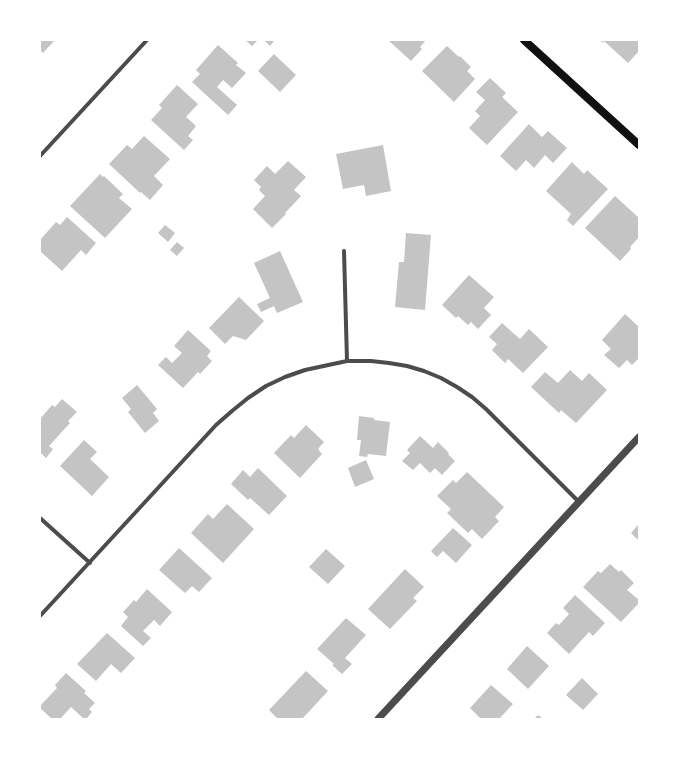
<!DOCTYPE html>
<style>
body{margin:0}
#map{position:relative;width:679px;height:759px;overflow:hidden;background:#fff;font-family:Montserrat,sans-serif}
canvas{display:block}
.frame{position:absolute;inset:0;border:41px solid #fff;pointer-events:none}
</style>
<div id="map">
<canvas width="679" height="759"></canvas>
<div class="frame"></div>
</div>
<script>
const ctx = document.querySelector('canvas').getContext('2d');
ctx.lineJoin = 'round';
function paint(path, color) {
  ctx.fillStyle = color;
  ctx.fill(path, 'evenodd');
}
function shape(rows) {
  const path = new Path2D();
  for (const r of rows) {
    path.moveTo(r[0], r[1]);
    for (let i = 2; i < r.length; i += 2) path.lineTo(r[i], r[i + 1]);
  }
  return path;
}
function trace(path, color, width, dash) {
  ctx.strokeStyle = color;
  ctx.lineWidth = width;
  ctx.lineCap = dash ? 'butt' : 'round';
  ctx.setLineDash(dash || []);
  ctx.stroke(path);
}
const building = shape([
 [40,40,55,40,43,53,40,50],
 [245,40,258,40,252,46],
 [264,40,275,40,270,46],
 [388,40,426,40,420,47,422,49,411,61],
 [600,40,639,40,639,51,628,63,604,41,603,43],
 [218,45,238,63,236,65,246,73,232,88,223,80,217,87,237,105,228,115,192,82,200,74,196,70],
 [447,46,459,57,460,56,471,67,467,71,475,79,454,102,422,71],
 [274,54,296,75,280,92,258,71],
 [490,78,506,93,502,97,518,112,487,145,469,128,480,116,475,111,485,100,476,92],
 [177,85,198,104,186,117,196,126,188,136,193,140,184,150,151,120,162,108,159,105],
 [529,124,542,137,548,131,567,148,553,163,545,155,534,168,526,160,516,171,500,156],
 [144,136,170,159,154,176,163,185,150,200,141,192,140,193,109,164,127,145,132,149],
 [383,145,391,191,366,196,364,185,343,189,336,154],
 [288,161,306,177,294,190,301,196,285,213,286,214,272,228,253,209,265,196,259,190,261,187,254,180,267,166,275,174],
 [572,162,584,174,587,170,608,189,573,226,567,220,571,214,546,191],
 [100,174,103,177,104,176,123,194,119,198,132,209,105,238,70,206],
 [615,196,639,218,639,237,630,247,631,249,620,261,585,228],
 [67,217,96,243,86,255,81,250,62,271,40,251,40,240,56,222,60,225],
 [165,225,175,233,168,242,158,233],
 [406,233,431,235,425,310,395,307,399,262,404,262],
 [177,242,184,248,177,256,170,250],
 [280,251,303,302,277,313,274,306,261,312,257,304,270,298,254,263],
 [469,275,494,297,484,308,491,315,478,329,471,322,468,325,458,316,456,318,442,305],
 [239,297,264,321,246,340,233,336,225,344,209,328],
 [625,314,639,327,639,358,632,365,627,360,619,368,604,355,611,349,602,340],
 [502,323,520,339,529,329,548,347,523,373,508,359,505,363,492,350,497,344,489,337],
 [188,330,211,351,207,356,212,361,200,374,198,372,183,388,158,365,166,357,172,363,182,353,174,346],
 [570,370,582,381,589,373,607,390,576,423,561,410,559,413,531,387,545,372,558,383],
 [137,385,157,409,153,413,159,421,145,433,128,412,131,409,122,398],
 [62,399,77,412,68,421,70,423,49,446,53,449,46,458,40,452,40,419,52,405,55,407],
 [359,416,374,418,374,420,390,422,386,456,368,454,367,457,359,456,361,440,357,440],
 [306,425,324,442,318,449,322,454,300,478,274,453,291,435,294,438],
 [420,436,433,448,438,442,449,453,448,454,455,461,442,475,435,468,430,473,420,463,413,470,402,461,410,453,407,450],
 [84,440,97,452,90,459,109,477,92,496,60,466],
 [366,460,374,479,355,487,348,468],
 [258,468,287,496,269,515,250,498,248,500,231,484,243,470,250,477],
 [467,472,504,507,495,517,499,521,482,539,472,529,468,533,447,513,451,509,437,496,453,480,456,483],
 [227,504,254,529,223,563,191,533,208,514,213,519],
 [639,524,639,541,631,533],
 [453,528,472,545,456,563,443,551,437,557,431,551],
 [179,548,212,578,199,592,192,586,185,593,159,570],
 [326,549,345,566,328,584,309,567],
 [610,564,619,572,621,570,634,583,627,590,639,600,639,603,621,622,583,587,598,571,601,573],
 [405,569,424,587,413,598,417,601,390,629,368,609],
 [147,589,172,612,160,626,154,620,143,631,151,638,143,646,121,626,128,617,123,612,134,600,136,602],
 [575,595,605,623,593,636,589,632,569,654,547,633,556,623,559,625,569,614,563,608],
 [346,618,366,635,345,658,352,664,342,674,332,665,334,664,317,649],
 [107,633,135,658,121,673,111,664,96,681,77,664],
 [527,646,549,666,528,689,507,669],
 [306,671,328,691,302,719,299,718,298,719,278,719,269,710],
 [66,673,86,691,84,693,95,703,89,709,92,712,86,719,84,719,71,707,60,719,52,719,40,708,40,706,57,688,55,685],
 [582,678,598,694,583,710,566,695],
 [491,685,513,704,499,719,481,719,470,708],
 [538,715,543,719,534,719]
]);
const minor = shape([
 [40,156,147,40],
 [344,251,347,361],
 [40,518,90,563],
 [40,616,216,425,232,411,248,398,266,386,285,377,305,370,347,361,371,361,389,363,407,366,424,371,441,378,457,387,472,397,486,409,579,502]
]);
const tertiary = shape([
 [378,719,639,437]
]);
const secondary = shape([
 [524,40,639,145]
]);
paint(building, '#c4c4c4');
trace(minor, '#4c4c4c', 4);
trace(tertiary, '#4c4c4c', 7);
trace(secondary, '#111', 8);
</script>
